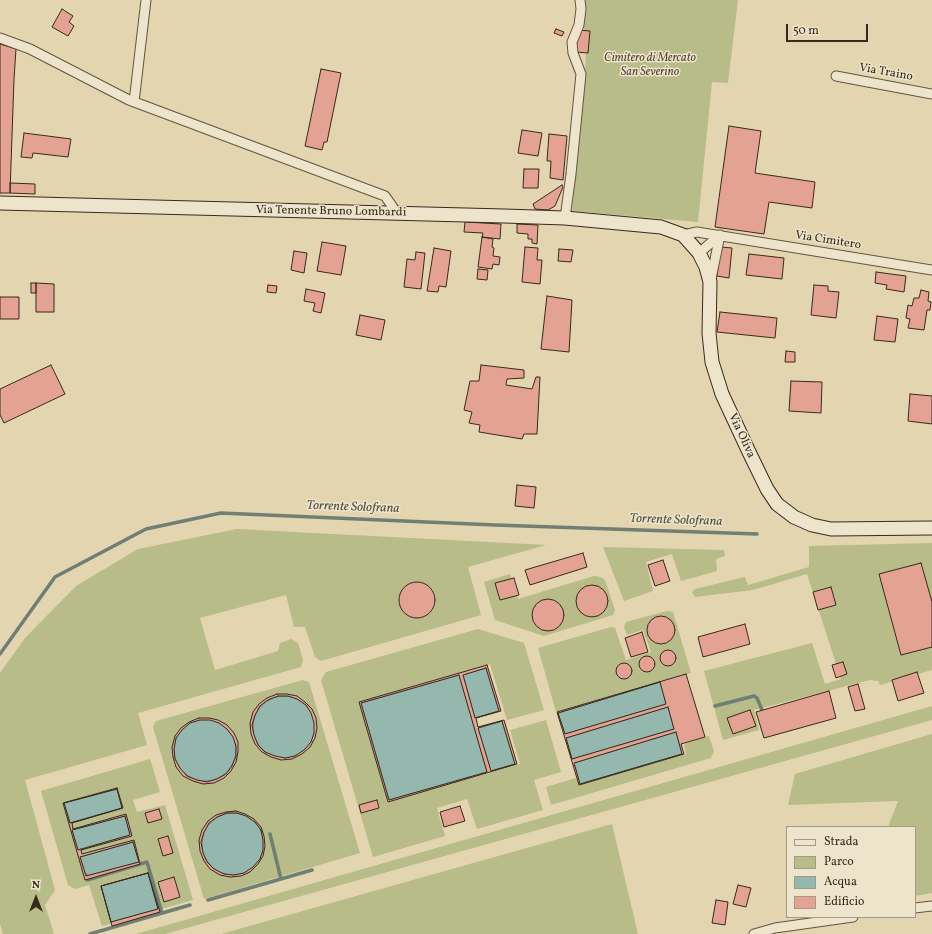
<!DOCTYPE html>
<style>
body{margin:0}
#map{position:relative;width:932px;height:934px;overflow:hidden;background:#e3d5af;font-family:Vollkorn,serif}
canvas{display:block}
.legend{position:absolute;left:786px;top:826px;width:130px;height:92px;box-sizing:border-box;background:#ede4cb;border:1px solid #a49a85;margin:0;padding:5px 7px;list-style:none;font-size:12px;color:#372a1d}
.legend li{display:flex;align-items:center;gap:8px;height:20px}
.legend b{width:20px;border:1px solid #a49a85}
.north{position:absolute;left:16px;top:878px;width:40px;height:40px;-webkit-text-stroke:3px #ede4cb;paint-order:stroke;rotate:0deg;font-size:11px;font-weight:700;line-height:16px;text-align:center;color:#372a1d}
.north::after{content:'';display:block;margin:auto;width:14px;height:18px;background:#372a1d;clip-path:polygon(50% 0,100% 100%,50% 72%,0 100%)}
.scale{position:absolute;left:786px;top:24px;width:82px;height:18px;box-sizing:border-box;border:2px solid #372a1d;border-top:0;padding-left:5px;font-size:12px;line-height:14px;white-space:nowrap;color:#372a1d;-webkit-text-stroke:3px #ede4cb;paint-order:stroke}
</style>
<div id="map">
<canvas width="932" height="934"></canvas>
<ul class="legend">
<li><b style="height:5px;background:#ede4cb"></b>Strada</li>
<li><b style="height:11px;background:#b7bc88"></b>Parco</li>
<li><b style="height:11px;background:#95b8ae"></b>Acqua</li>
<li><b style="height:11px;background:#e4a293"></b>Edificio</li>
</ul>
<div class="north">N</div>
<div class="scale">50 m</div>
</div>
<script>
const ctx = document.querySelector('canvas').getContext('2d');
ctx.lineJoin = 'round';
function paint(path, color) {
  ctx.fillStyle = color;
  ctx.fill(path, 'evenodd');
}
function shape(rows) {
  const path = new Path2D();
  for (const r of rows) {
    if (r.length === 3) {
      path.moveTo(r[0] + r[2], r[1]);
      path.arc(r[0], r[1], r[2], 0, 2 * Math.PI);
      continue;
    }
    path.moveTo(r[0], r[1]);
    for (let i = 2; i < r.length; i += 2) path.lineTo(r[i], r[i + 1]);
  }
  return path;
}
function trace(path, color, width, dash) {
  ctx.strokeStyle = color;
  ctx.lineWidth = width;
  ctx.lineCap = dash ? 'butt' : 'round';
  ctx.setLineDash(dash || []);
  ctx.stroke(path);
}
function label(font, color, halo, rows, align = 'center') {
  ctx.font = font + ' Vollkorn,serif';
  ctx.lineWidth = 3;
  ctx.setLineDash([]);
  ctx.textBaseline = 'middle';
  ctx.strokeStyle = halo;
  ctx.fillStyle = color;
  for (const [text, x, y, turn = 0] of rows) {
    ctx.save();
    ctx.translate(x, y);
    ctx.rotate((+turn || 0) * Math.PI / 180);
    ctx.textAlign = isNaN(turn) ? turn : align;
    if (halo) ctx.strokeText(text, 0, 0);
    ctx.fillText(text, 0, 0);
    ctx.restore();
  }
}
const green = shape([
 [584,0,738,0,728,83,712,82,698,222,572,211,583,106,586,53,576,52,578,30,584,30,585,12],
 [237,529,546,545,468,567,481,615,321,661,315,657,305,627,294,627,286,595,200,618,215,670,278,651,280,643,291,639,298,643,303,660,301,667,138,713,147,745,25,780,55,890,45,905,54,934,3,934,0,924,0,673,25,638,76,586,138,549],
 [932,543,932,670,880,685,878,681,870,680,754,710,759,730,723,740,704,671,812,643,825,684,841,679,807,574,753,590,695,597,692,592,695,589,745,577,748,585,809,567,809,546],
 [603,547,724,550,725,556,716,559,717,571,681,581,672,554,646,562,653,591,624,601],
 [510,574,518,599,594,576,601,577,605,580,615,610,613,615,544,636,495,620,484,582],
 [667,611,673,612,691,673,556,712,538,648,611,627,615,628,626,660,651,652,643,630,627,635,624,627,626,622],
 [478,629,524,643,544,710,507,720,490,664,360,702,388,802,520,764,510,730,546,720,561,772,534,780,543,810,477,829,467,799,437,808,445,836,373,857,321,680,326,672],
 [303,680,309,682,360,853,204,899,153,727,156,721],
 [932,706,932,720,165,934,136,934],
 [932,734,932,893,915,896,915,827,888,827,898,801,788,805,795,774],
 [709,736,714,751,711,758,551,805,546,787,576,778,579,785,686,754,684,744],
 [150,759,160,792,133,800,137,812,165,805,193,900,102,926,89,885,75,889,68,885,41,791],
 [612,824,638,934,221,934]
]);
const water = shape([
 [486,668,499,711,475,718,463,675,486,668],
 [459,675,487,772,389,800,361,703,459,675],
 [660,682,666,704,565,734,558,713,660,682],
 [284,727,31],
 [668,707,674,729,572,759,566,738,668,707],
 [205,750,31],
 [502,721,515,764,491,771,478,728,502,721],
 [676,732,682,754,580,784,574,763,676,732],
 [117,789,122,808,70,823,64,803,117,789],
 [233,844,31],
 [125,816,130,835,78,850,72,830,125,816],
 [133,842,139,862,86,876,80,857,133,842],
 [148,873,158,909,111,922,101,886,148,873]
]);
const stream = shape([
 [0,654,55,577,146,529,221,513,495,525,757,534],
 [715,706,754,696,757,698,762,710],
 [270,834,281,879],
 [86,875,87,880,147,862,162,913],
 [208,900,312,870],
 [90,934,190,905]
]);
const building = shape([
 [62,9,73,16,69,22,74,26,68,36,52,27,62,9],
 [556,29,564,32,562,36,554,33,556,29],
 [578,30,590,31,588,53,576,52,578,30],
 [0,44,16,49,14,79,10,193,0,193,0,44],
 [321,69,341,73,327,142,324,142,322,150,305,146,321,69],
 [729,126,761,131,755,173,815,182,812,208,769,202,764,234,715,227,729,126],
 [522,130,542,133,538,156,518,153,522,130],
 [24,133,71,139,68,157,33,153,32,158,21,157,24,133],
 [549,134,567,136,563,180,550,178,551,161,547,161,549,134],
 [524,169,539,169,538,188,523,188,524,169],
 [10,183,35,184,35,194,10,193,10,183],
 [562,185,563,187,555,206,548,210,535,209,533,204,562,185],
 [465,222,501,224,500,239,482,237,483,233,464,232,465,222],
 [517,224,538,225,537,244,532,243,532,239,528,239,528,234,517,233,517,224],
 [482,237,493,239,492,247,494,248,493,256,500,257,499,265,493,264,492,269,478,267,482,237],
 [322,242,346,246,341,275,317,271,322,242],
 [525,247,538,248,537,260,542,260,540,284,522,282,525,247],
 [721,247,732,248,729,278,717,276,721,247],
 [434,248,451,251,446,287,439,286,438,292,427,291,434,248],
 [559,249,573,250,571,262,558,261,559,249],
 [294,251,307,253,304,273,291,270,294,251],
 [416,252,425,253,421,289,404,287,407,259,415,260,416,252],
 [749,254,784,258,782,279,746,275,749,254],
 [478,269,488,270,487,280,477,279,478,269],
 [876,272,906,276,904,292,886,289,887,285,875,283,876,272],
 [31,283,36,283,36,293,31,293,31,283],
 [36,283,54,284,54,312,36,312,36,283],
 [268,285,277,286,276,293,267,292,268,285],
 [814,285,828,286,828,291,839,292,836,318,811,315,814,285],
 [306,289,325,293,321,313,313,311,315,303,304,301,306,289],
 [921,290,929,292,928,301,931,302,930,310,927,310,924,330,908,328,910,319,906,318,908,305,912,306,914,298,919,298,921,290],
 [547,296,572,300,569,352,541,349,547,296],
 [0,297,19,297,19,319,0,319,0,297],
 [720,312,777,318,775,338,717,332,720,312],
 [360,315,385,320,381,340,356,335,360,315],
 [877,316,898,319,895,342,874,340,877,316],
 [786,351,795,352,795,362,785,362,786,351],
 [51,365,65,394,4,423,0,415,0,389,51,365],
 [481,365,524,370,524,378,507,379,506,385,532,389,536,377,540,377,537,434,524,434,522,439,479,432,480,425,469,423,472,412,464,410,470,381,479,381,481,365],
 [791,381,822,382,821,413,789,411,791,381],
 [910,394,932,396,932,424,908,421,910,394],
 [517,485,536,487,534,508,515,506,517,485],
 [583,553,587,567,530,585,525,570,583,553],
 [663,560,670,581,655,586,648,565,663,560],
 [921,563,932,602,932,647,901,655,879,574,921,563],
 [514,578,519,595,500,600,495,583,514,578],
 [417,600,18],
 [592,601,16],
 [831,587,836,605,818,610,813,592,831,587],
 [548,615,16],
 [661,630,14],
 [745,624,750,644,703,657,698,637,745,624],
 [642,632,648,652,631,657,625,638,642,632],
 [668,658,8],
 [647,664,8],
 [843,662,847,674,836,678,832,665,843,662],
 [624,671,8],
 [487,665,501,711,476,718,478,727,504,720,517,764,388,802,359,702,487,665],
 [486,668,499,711,475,718,463,675,486,668],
 [459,675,487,772,389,800,361,703,459,675],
 [502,721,515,764,491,771,478,728,502,721],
 [917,672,924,693,898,701,892,680,917,672],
 [686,674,705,737,681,744,684,754,579,785,557,712,686,674],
 [660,682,666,704,565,734,558,713,660,682],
 [668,707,674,729,572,759,566,738,668,707],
 [676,732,682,754,580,784,574,763,676,732],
 [858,684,865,709,855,711,848,687,858,684],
 [829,691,836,718,764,738,756,712,829,691],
 [277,694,287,694,297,696,305,702,312,709,316,718,317,728,315,738,310,747,302,754,292,759,281,760,271,757,262,752,255,744,251,734,250,723,253,712,259,704,267,698,277,694],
 [278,696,288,696,297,699,306,705,311,713,314,723,314,733,311,742,304,750,295,756,285,758,275,756,265,752,258,745,254,735,252,725,255,715,260,706,268,700,278,696],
 [750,710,756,726,733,734,727,718,750,710],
 [199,718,209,718,218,720,227,725,234,733,238,742,238,752,236,762,231,771,224,778,214,783,203,784,193,781,183,776,176,767,173,757,172,747,175,736,181,728,189,722,199,718],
 [200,720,210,720,219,723,227,729,233,737,236,746,236,756,232,766,226,774,217,779,207,782,197,780,187,776,180,768,175,759,174,749,176,738,182,730,190,723,200,720],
 [117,788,123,808,72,823,73,829,126,814,132,836,81,850,82,854,134,840,140,864,85,880,63,803,117,788],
 [117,789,122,808,70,823,64,803,117,789],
 [125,816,130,835,78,850,72,830,125,816],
 [133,842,139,862,86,876,80,857,133,842],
 [377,800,379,808,361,813,359,805,377,800],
 [460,806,465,821,444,827,440,812,460,806],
 [159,809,162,819,148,823,145,813,159,809],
 [236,811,245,814,254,819,261,827,264,836,265,846,263,856,258,864,250,872,241,876,230,877,220,875,210,869,204,861,200,851,199,840,202,830,208,821,216,815,226,812,236,811],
 [227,813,237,813,246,816,255,822,261,830,263,840,263,850,260,859,253,867,244,873,234,875,224,874,214,869,207,862,203,853,201,842,204,832,209,823,217,817,227,813],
 [168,836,173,853,163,856,158,839,168,836],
 [148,873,160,912,112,926,101,886,148,873],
 [148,873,158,909,111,922,101,886,148,873],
 [174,877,180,897,164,902,158,882,174,877],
 [738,885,751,888,746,907,733,904,738,885],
 [716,900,728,902,725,925,712,923,716,900]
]);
const street = shape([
 [0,38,30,49,129,100,385,196,397,213],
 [836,76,932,94],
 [134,102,146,0],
 [565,218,571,174,581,74,573,53,572,42,579,25,581,9,580,0],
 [683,235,697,232,932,270],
 [699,253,720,235],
 [711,279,720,235],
 [915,908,932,906],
 [754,934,775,928,853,917]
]);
const secondary = shape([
 [0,203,504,216,565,218,661,227,683,235,699,253,706,267,710,282,709,333,712,362,722,394,749,452,767,489,777,504,794,517,812,525,831,529,932,528]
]);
const parkNames = [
 ["Cimitero di Mercato",650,59],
 ["San Severino",650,73]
];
const streetNames = [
 ["Via Traino",886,73,10],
 ["Via Tenente Bruno Lombardi",331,212,1],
 ["Via Cimitero",828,241,9],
 ["Via Oliva",741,436,65]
];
const waterNames = [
 ["Torrente Solofrana",353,508,2],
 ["Torrente Solofrana",676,521,2]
];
paint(green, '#b7bc88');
paint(water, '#95b8ae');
trace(water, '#6f7f74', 1);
trace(stream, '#6f7f74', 3.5);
paint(building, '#e4a293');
trace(building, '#372a1d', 1);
trace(street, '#625542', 11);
trace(secondary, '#372a1d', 15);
trace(street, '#ede4cb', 9);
trace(secondary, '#ede4cb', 13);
label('italic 12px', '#514732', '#ede4cb', parkNames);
label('12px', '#372a1d', '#ede4cb', streetNames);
label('italic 13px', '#4e4e41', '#ede4cb', waterNames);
</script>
